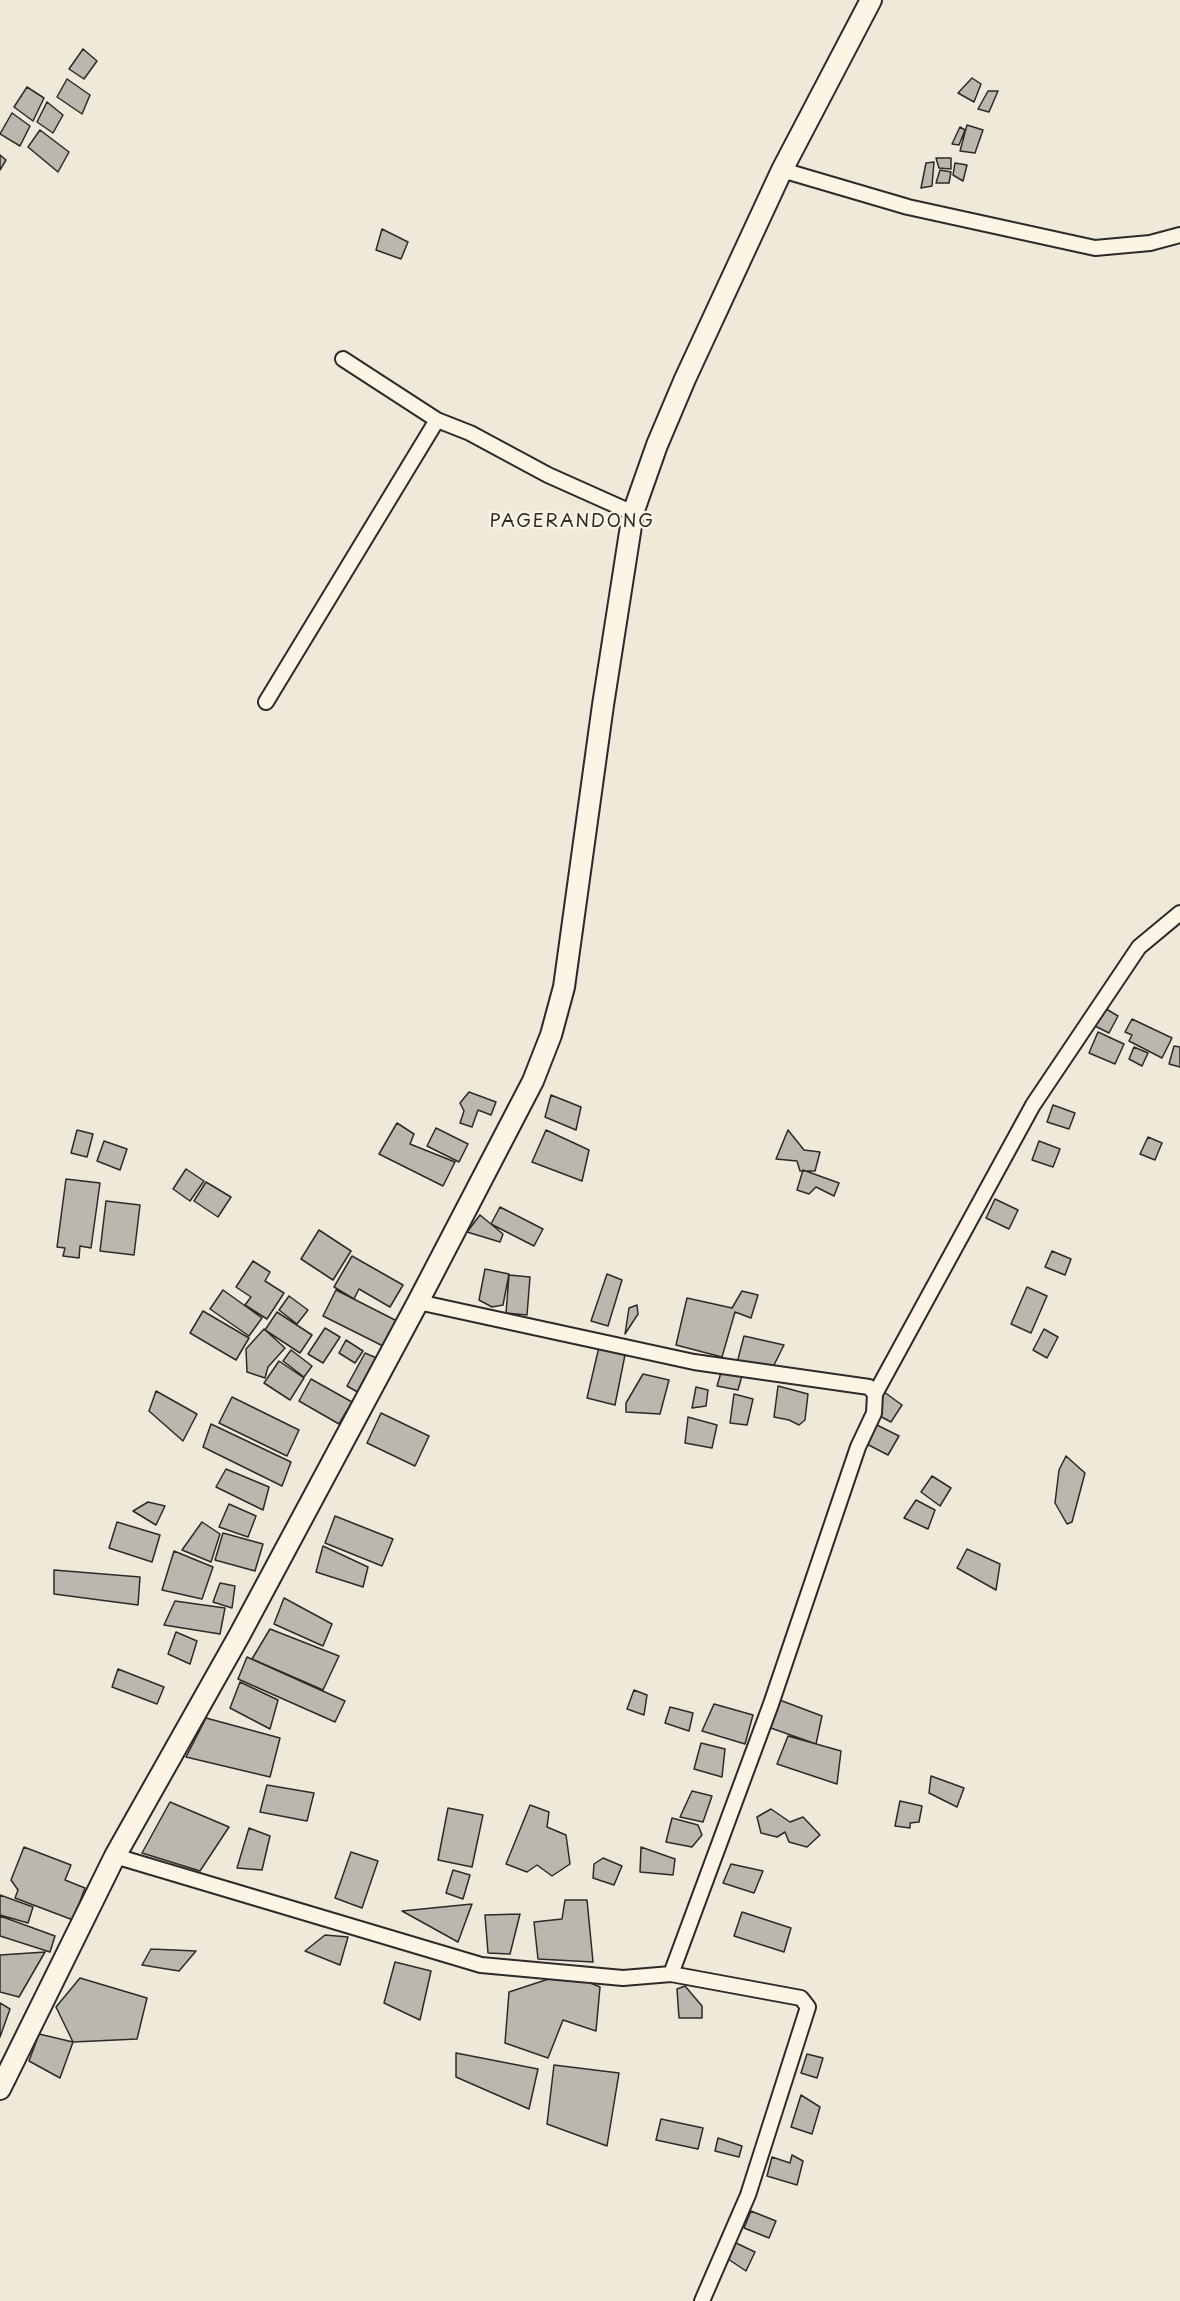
<!DOCTYPE html>
<style>
body{margin:0}
canvas{display:block;background:#efe9da}
</style>
<canvas width="1180" height="2301"></canvas>
<script>
const ctx = document.querySelector('canvas').getContext('2d');
ctx.lineJoin = 'round';
function paint(path, color) {
  ctx.fillStyle = color;
  ctx.fill(path, 'evenodd');
}
function shape(rows) {
  const path = new Path2D();
  for (const r of rows) {
    path.moveTo(r[0], r[1]);
    for (let i = 2; i < r.length; i += 2) path.lineTo(r[i], r[i + 1]);
  }
  return path;
}
function trace(path, color, width, dash) {
  ctx.strokeStyle = color;
  ctx.lineWidth = width;
  ctx.lineCap = dash ? 'butt' : 'round';
  ctx.setLineDash(dash || []);
  ctx.stroke(path);
}
function label(font, color, halo, rows, align = 'center') {
  ctx.font = font + ' "Playpen Sans",sans-serif';
  ctx.lineWidth = 4.5;
  ctx.setLineDash([]);
  ctx.textBaseline = 'middle';
  ctx.strokeStyle = halo;
  ctx.fillStyle = color;
  for (const [text, x, y, turn = 0] of rows) {
    ctx.save();
    ctx.translate(x, y);
    ctx.rotate((+turn || 0) * Math.PI / 180);
    ctx.textAlign = isNaN(turn) ? turn : align;
    if (halo) ctx.strokeText(text, 0, 0);
    ctx.fillText(text, 0, 0);
    ctx.restore();
  }
}
const building = shape([
 [83,49,97,61,84,79,69,69,83,49],
 [972,78,981,84,974,102,958,93,972,78],
 [67,79,90,95,82,114,57,97,67,79],
 [27,87,44,98,33,121,14,107,27,87],
 [988,91,998,91,989,112,978,109,988,91],
 [47,102,63,115,53,133,37,122,47,102],
 [12,113,30,126,20,146,0,134,12,113],
 [967,125,983,130,975,153,960,151,967,125],
 [960,127,965,130,959,145,952,144,960,127],
 [40,130,69,152,58,172,28,147,40,130],
 [0,155,6,160,0,170,0,155],
 [936,158,951,158,951,169,939,168,936,158],
 [934,162,932,186,921,188,926,163,934,162],
 [955,163,967,165,963,181,953,175,955,163],
 [940,170,951,172,949,183,936,183,940,170],
 [382,229,408,242,401,259,376,250,382,229],
 [1103,1007,1118,1016,1109,1033,1093,1025,1103,1007],
 [1132,1019,1172,1038,1162,1058,1129,1041,1132,1035,1125,1032,1132,1019],
 [1098,1032,1124,1044,1115,1064,1089,1053,1098,1032],
 [1174,1046,1180,1047,1180,1067,1169,1064,1174,1046],
 [1134,1047,1148,1053,1142,1066,1129,1059,1134,1047],
 [469,1092,496,1102,491,1115,478,1110,472,1127,460,1123,464,1111,460,1103,469,1092],
 [551,1095,581,1107,576,1130,545,1117,551,1095],
 [1053,1105,1075,1113,1069,1129,1047,1122,1053,1105],
 [397,1123,414,1134,410,1144,455,1162,443,1186,379,1154,397,1123],
 [436,1128,468,1144,459,1162,427,1146,436,1128],
 [77,1130,93,1134,87,1157,71,1153,77,1130],
 [546,1130,589,1150,582,1181,532,1162,546,1130],
 [788,1130,804,1150,820,1152,815,1171,800,1171,797,1161,776,1159,788,1130],
 [1148,1137,1162,1143,1155,1160,1140,1154,1148,1137],
 [104,1141,127,1149,120,1170,97,1161,104,1141],
 [1039,1141,1060,1149,1053,1167,1032,1160,1039,1141],
 [186,1169,204,1181,190,1201,173,1189,186,1169],
 [803,1170,839,1183,834,1196,816,1187,809,1194,797,1190,803,1170],
 [66,1179,100,1183,91,1248,80,1246,79,1258,63,1256,65,1248,57,1247,66,1179],
 [206,1182,231,1197,218,1217,194,1201,206,1182],
 [995,1199,1018,1210,1009,1229,986,1218,995,1199],
 [106,1201,140,1205,134,1255,100,1251,106,1201],
 [500,1207,543,1229,534,1246,491,1224,500,1207],
 [480,1215,503,1234,500,1242,467,1232,480,1215],
 [319,1230,351,1251,333,1280,301,1259,319,1230],
 [1052,1251,1071,1259,1065,1275,1045,1267,1052,1251],
 [352,1256,403,1285,390,1307,359,1289,354,1299,334,1287,352,1256],
 [253,1261,270,1272,265,1281,284,1293,267,1319,245,1305,251,1297,236,1287,253,1261],
 [485,1269,509,1274,503,1305,492,1307,479,1300,485,1269],
 [607,1274,622,1280,608,1326,591,1321,607,1274],
 [509,1275,530,1277,527,1315,506,1313,509,1275],
 [1027,1287,1047,1296,1031,1333,1011,1324,1027,1287],
 [223,1290,262,1318,249,1336,210,1309,223,1290],
 [336,1290,397,1321,385,1347,323,1316,336,1290],
 [742,1291,758,1295,751,1318,735,1312,722,1357,676,1345,687,1298,732,1308,742,1291],
 [289,1296,308,1310,297,1324,279,1310,289,1296],
 [637,1305,638,1314,625,1334,629,1308,637,1305],
 [203,1311,249,1338,236,1360,190,1333,203,1311],
 [277,1312,312,1335,300,1353,265,1330,277,1312],
 [325,1328,340,1337,323,1363,308,1354,325,1328],
 [264,1329,285,1348,268,1367,265,1378,247,1372,246,1349,264,1329],
 [1044,1329,1058,1337,1047,1358,1033,1350,1044,1329],
 [744,1336,784,1345,772,1369,737,1363,744,1336],
 [346,1340,363,1351,355,1363,339,1353,346,1340],
 [599,1347,625,1355,615,1405,587,1398,599,1347],
 [291,1350,312,1366,304,1377,283,1361,291,1350],
 [365,1353,379,1359,361,1394,347,1386,365,1353],
 [279,1361,304,1378,290,1400,264,1383,279,1361],
 [722,1369,743,1372,738,1390,717,1386,722,1369],
 [643,1374,669,1380,660,1414,626,1412,626,1403,643,1374],
 [311,1379,352,1402,339,1424,299,1401,311,1379],
 [778,1386,808,1394,805,1420,799,1425,789,1420,774,1417,778,1386],
 [696,1387,708,1390,706,1406,692,1408,696,1387],
 [880,1389,902,1405,891,1422,874,1413,880,1389],
 [156,1391,197,1414,183,1441,149,1411,156,1391],
 [734,1394,753,1399,747,1425,730,1423,734,1394],
 [232,1397,299,1430,287,1456,219,1423,232,1397],
 [381,1413,429,1436,415,1466,367,1443,381,1413],
 [688,1417,717,1425,712,1448,685,1443,688,1417],
 [867,1420,899,1436,888,1455,857,1439,867,1420],
 [211,1424,291,1462,282,1486,203,1447,211,1424],
 [1066,1456,1085,1473,1072,1522,1067,1524,1055,1503,1059,1470,1066,1456],
 [226,1469,269,1487,263,1510,216,1487,226,1469],
 [932,1476,951,1488,940,1506,921,1492,932,1476],
 [916,1500,935,1510,928,1529,904,1518,916,1500],
 [148,1502,165,1506,156,1525,133,1511,148,1502],
 [229,1504,256,1516,248,1537,219,1527,229,1504],
 [335,1516,393,1539,382,1566,325,1543,335,1516],
 [117,1522,160,1535,152,1562,109,1548,117,1522],
 [202,1522,220,1534,211,1562,182,1550,202,1522],
 [223,1533,263,1544,255,1571,215,1560,223,1533],
 [323,1546,368,1567,363,1587,316,1572,323,1546],
 [967,1549,1000,1564,996,1590,957,1568,967,1549],
 [174,1551,213,1567,202,1599,162,1590,174,1551],
 [54,1570,140,1577,138,1605,54,1594,54,1570],
 [220,1583,235,1586,232,1608,213,1602,220,1583],
 [284,1598,332,1624,323,1646,274,1624,284,1598],
 [175,1601,225,1608,220,1634,164,1625,175,1601],
 [270,1629,339,1656,323,1690,252,1659,270,1629],
 [176,1632,197,1641,190,1664,168,1654,176,1632],
 [247,1657,345,1701,335,1722,238,1679,247,1657],
 [118,1669,164,1687,157,1704,112,1687,118,1669],
 [240,1682,278,1700,270,1729,230,1708,240,1682],
 [634,1690,647,1695,644,1715,627,1709,634,1690],
 [777,1699,822,1716,816,1744,768,1727,777,1699],
 [714,1704,753,1715,745,1744,702,1731,714,1704],
 [670,1707,693,1713,689,1731,665,1723,670,1707],
 [206,1718,280,1738,270,1777,186,1757,206,1718],
 [788,1736,841,1751,837,1784,777,1764,788,1736],
 [701,1743,725,1749,722,1777,694,1769,701,1743],
 [931,1776,964,1788,957,1807,929,1793,931,1776],
 [267,1785,314,1793,307,1821,260,1812,267,1785],
 [692,1791,712,1796,703,1822,680,1817,692,1791],
 [900,1801,922,1806,919,1822,910,1823,910,1828,895,1826,900,1801],
 [170,1802,229,1827,200,1871,142,1853,170,1802],
 [530,1805,549,1812,547,1827,566,1835,570,1864,552,1876,537,1865,527,1872,506,1864,530,1805],
 [448,1808,483,1815,472,1867,438,1860,448,1808],
 [771,1809,790,1822,803,1817,820,1835,807,1847,789,1842,785,1832,777,1837,761,1833,757,1817,771,1809],
 [672,1818,698,1825,702,1835,692,1847,666,1842,672,1818],
 [249,1828,270,1836,262,1870,237,1868,249,1828],
 [24,1847,71,1865,65,1880,85,1888,73,1920,15,1898,18,1890,11,1880,24,1847],
 [641,1847,675,1859,673,1875,640,1872,641,1847],
 [351,1852,378,1861,362,1908,335,1898,351,1852],
 [603,1858,622,1866,614,1885,593,1878,594,1864,603,1858],
 [731,1864,763,1871,754,1893,723,1883,731,1864],
 [453,1870,470,1875,463,1899,446,1893,453,1870],
 [0,1895,33,1907,28,1923,0,1915,0,1895],
 [565,1900,587,1900,593,1962,538,1959,534,1922,562,1919,565,1900],
 [472,1904,458,1942,402,1911,472,1904],
 [742,1912,791,1928,784,1952,734,1936,742,1912],
 [520,1914,510,1954,488,1953,485,1915,520,1914],
 [0,1916,55,1936,50,1952,0,1936,0,1916],
 [325,1935,348,1937,340,1965,305,1951,325,1935],
 [151,1949,196,1951,179,1971,142,1965,151,1949],
 [45,1952,19,1997,0,1992,0,1955,45,1952],
 [395,1962,431,1971,420,2020,384,2003,395,1962],
 [567,1973,600,1987,596,2031,563,2020,548,2058,505,2043,509,1992,567,1973],
 [80,1978,147,1998,137,2039,73,2042,56,2007,80,1978],
 [685,1986,702,2006,702,2018,679,2018,677,1989,685,1986],
 [0,2003,10,2009,0,2037,0,2003],
 [39,2034,73,2042,60,2078,29,2061,39,2034],
 [456,2053,538,2069,529,2109,456,2077,456,2053],
 [807,2054,823,2058,817,2078,801,2073,807,2054],
 [554,2065,619,2073,607,2146,547,2124,554,2065],
 [801,2095,820,2107,812,2134,791,2127,801,2095],
 [661,2119,703,2128,698,2149,656,2140,661,2119],
 [718,2138,742,2146,739,2157,715,2151,718,2138],
 [792,2155,803,2161,797,2185,767,2176,772,2157,790,2163,792,2155],
 [751,2211,776,2221,769,2238,744,2228,751,2211],
 [734,2242,755,2252,746,2271,728,2259,734,2242]
]);
const street = shape([
 [782,170,908,207,1095,248,1150,243,1180,235],
 [343,359,437,420,470,433,548,475,633,513],
 [266,702,437,420],
 [875,1394,1033,1105,1139,947,1180,913],
 [115,1856,481,1965,623,1978,671,1974,771,1704,858,1447,874,1413,875,1394,869,1387,694,1362,418,1302],
 [671,1974,801,1998,808,2007,748,2195,702,2301]
]);
const secondary = shape([
 [0,2089,115,1856,239,1636,418,1302,533,1081,551,1035,564,987,603,705,633,513,657,445,685,379,782,170,871,0]
]);
const quarterNames = [
 ["PAGERANDONG",572,522]
];
paint(building, '#bcb7ac');
trace(building, '#2b2b2b', 1.5);
trace(street, '#2b2b2b', 18);
trace(secondary, '#2b2b2b', 24);
trace(street, '#fcf5e5', 14);
trace(secondary, '#fcf5e5', 20);
ctx.letterSpacing = '1.5px';
label('18px', '#2b2b2b', '#fcf5e5', quarterNames);
ctx.letterSpacing = '0px';
</script>
